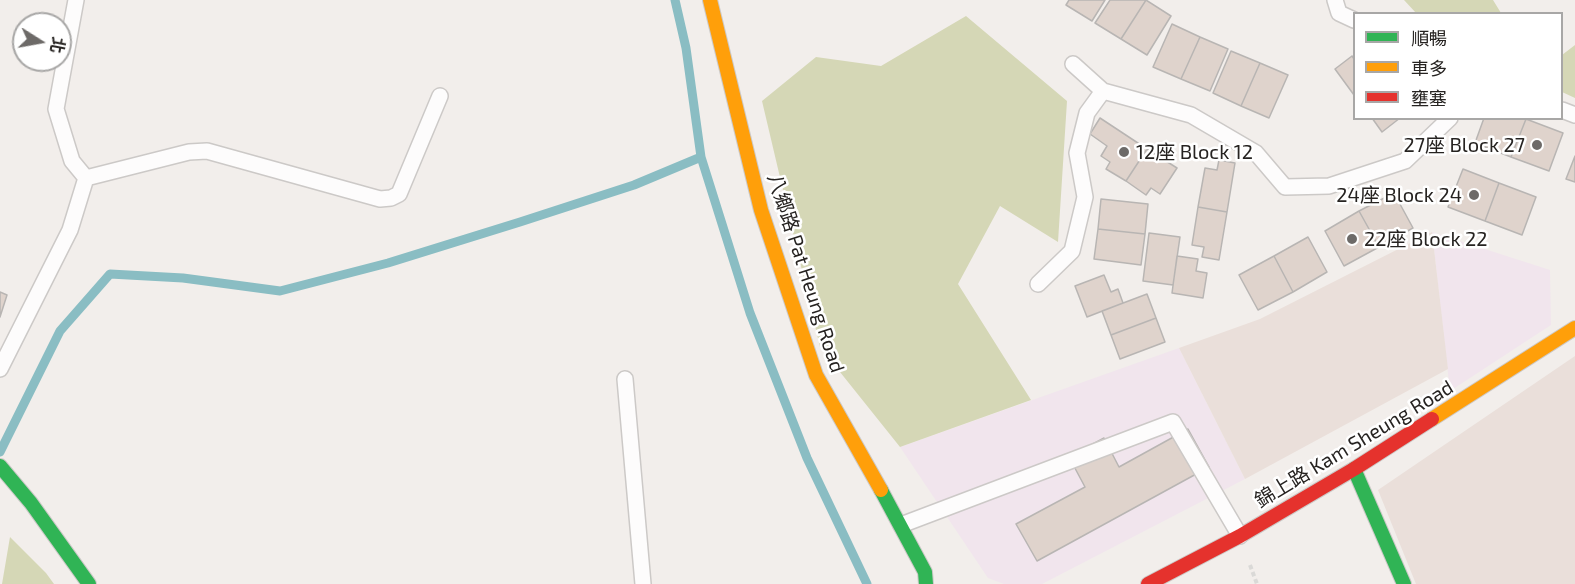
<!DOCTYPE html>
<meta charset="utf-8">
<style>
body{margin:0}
#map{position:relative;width:1575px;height:584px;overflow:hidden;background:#f2eeeb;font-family:"Exo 2","Noto Sans TC",sans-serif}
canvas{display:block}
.legend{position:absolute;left:1353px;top:12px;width:210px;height:108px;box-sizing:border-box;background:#fff;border:2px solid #a8a7a6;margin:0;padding:8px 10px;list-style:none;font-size:18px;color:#262321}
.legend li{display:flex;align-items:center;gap:12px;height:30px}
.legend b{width:30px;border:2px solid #a8a7a6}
.north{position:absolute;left:12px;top:12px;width:60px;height:60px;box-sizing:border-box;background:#fff;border:2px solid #a8a7a6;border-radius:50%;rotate:101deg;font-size:16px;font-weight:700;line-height:24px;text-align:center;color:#262321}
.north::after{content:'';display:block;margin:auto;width:21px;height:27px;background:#6d6a68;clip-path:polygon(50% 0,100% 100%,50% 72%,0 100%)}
</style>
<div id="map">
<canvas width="1575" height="584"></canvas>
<ul class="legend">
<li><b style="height:8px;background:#30b455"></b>順暢</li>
<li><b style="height:8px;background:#ff9f0a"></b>車多</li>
<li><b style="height:8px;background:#e5322d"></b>壅塞</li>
</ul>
<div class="north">北</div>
</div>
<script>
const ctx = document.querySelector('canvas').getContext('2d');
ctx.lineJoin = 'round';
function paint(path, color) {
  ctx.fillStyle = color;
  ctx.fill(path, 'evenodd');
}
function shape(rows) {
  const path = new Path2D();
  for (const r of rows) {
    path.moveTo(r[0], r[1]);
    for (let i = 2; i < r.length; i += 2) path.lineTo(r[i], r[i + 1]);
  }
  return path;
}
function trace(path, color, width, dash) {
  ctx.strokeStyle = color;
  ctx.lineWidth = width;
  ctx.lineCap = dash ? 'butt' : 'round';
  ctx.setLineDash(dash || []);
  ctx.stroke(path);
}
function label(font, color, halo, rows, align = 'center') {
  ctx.font = font + ' "Exo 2","Noto Sans TC",sans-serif';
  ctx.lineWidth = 5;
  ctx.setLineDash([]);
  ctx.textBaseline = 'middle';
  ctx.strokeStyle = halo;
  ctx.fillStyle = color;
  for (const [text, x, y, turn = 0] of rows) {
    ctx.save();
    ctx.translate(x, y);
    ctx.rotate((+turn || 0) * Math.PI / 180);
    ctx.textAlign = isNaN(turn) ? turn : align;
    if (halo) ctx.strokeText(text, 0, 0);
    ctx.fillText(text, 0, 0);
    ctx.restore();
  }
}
const commercial = shape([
 [1432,232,1550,270,1551,325,1450,391],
 [1179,348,1245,479,1042,584,1004,584,988,578,900,447]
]);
const built = shape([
 [1432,232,1448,369,1245,479,1179,348,1260,319],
 [1575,356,1575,584,1416,584,1378,490]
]);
const forest = shape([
 [1404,0,1493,0,1501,13,1416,13],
 [966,16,1067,101,1058,242,1000,206,958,284,1031,400,900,447,820,347,762,101,816,57,881,66],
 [1575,45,1575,98,1562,92,1562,55],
 [10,537,46,573,54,584,2,584]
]);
const stream = shape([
 [675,0,686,48,701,157,750,313,807,458,867,584],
 [0,452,60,331,110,274,183,278,280,291,388,263,520,222,634,185,701,157]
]);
const building = shape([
 [1069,0,1105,0,1092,21,1066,5,1069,0],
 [1110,0,1146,0,1121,39,1095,23,1110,0],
 [1146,0,1171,16,1147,55,1121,39,1146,0],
 [1172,24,1200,37,1181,79,1153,67,1172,24],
 [1200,37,1228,49,1210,91,1181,79,1200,37],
 [1231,51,1260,63,1241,106,1213,93,1231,51],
 [1352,56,1354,59,1354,95,1335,69,1352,56],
 [1260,63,1288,75,1269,118,1241,106,1260,63],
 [1100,118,1147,149,1126,181,1106,169,1110,162,1101,156,1107,146,1090,134,1100,118],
 [1372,118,1400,118,1382,132,1372,118],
 [1484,118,1526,119,1511,157,1475,143,1484,118],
 [1526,119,1563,133,1549,171,1511,157,1526,119],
 [1147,149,1177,168,1160,194,1151,188,1146,195,1126,181,1147,149],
 [1575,156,1575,182,1566,179,1575,156],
 [1219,160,1235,163,1227,212,1198,207,1205,168,1217,170,1219,160],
 [1463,169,1499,183,1485,221,1448,207,1463,169],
 [1499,183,1536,197,1522,235,1485,221,1499,183],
 [1394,193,1413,228,1379,247,1359,211,1394,193],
 [1101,199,1148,204,1145,234,1098,229,1101,199],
 [1198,207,1227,212,1219,260,1202,257,1204,247,1192,245,1198,207],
 [1359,211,1379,247,1344,266,1325,231,1359,211],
 [1098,229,1145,234,1141,265,1094,259,1098,229],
 [1149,233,1180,237,1173,285,1143,281,1149,233],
 [1308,237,1327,272,1293,292,1274,256,1308,237],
 [1177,256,1198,259,1196,271,1207,273,1203,298,1172,293,1177,256],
 [1274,256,1293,292,1258,310,1239,275,1274,256],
 [1104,275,1111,292,1118,289,1123,303,1087,317,1075,286,1104,275],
 [0,292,7,295,0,317,0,292],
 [1147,294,1156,318,1111,335,1102,311,1147,294],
 [1156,318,1165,342,1120,359,1111,335,1156,318],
 [1188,429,1209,467,1037,561,1016,524,1085,487,1069,457,1104,438,1119,467,1188,429]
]);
const path = shape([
 [1250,565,1257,584]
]);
const lane = shape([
 [1335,0,1339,13,1354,20],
 [1073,64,1103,91,1191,115,1256,153,1285,187,1329,186,1405,161,1450,118],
 [1562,110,1575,115],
 [86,178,189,152,207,151,380,199,391,198,399,194,440,96],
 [1038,284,1072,251,1085,197,1077,153,1087,113,1103,91],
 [0,369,70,230,86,178,72,161,56,109,76,0],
 [625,379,643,584],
 [901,525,1173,422,1240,536]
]);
const fast = shape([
 [0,466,31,503,89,584],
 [1354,469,1404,584],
 [881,490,925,572,926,584]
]);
const slow = shape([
 [710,0,761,210,816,375,881,490],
 [1432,419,1575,328]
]);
const jam = shape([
 [1148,584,1240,536,1354,469,1432,419]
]);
const markers = [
 [1537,145,6,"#6d6a68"],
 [1124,152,6,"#6d6a68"],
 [1474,195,6,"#6d6a68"],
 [1352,239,6,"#6d6a68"]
];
const poiNames = [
 ["27座 Block 27",1525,145],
 ["12座 Block 12",1136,152,"left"],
 ["24座 Block 24",1462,195],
 ["22座 Block 22",1364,239,"left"]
];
const streetNames = [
 ["八鄉路 Pat Heung Road",806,273,72],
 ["錦上路 Kam Sheung Road",1354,444,-31]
];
paint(commercial, '#f1e5ed');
paint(built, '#eadfda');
paint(forest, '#d5d7b6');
trace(stream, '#8abdc3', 9);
paint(building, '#dfd3cc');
trace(building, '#b8b5b3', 1.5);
trace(lane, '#ccc9c7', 18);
trace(fast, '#ccc9c7', 16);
trace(slow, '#ccc9c7', 16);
trace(jam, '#ccc9c7', 16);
trace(path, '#dad9d7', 4, [4.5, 3]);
trace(lane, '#fdfcfc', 15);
trace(fast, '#30b455', 14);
trace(slow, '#ff9f0a', 14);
trace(jam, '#e5322d', 14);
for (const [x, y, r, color] of markers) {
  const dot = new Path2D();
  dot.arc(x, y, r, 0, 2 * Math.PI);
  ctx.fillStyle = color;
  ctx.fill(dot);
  trace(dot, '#fff', 2);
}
label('20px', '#262321', '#fff', poiNames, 'right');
label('20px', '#262321', '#fff', streetNames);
</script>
